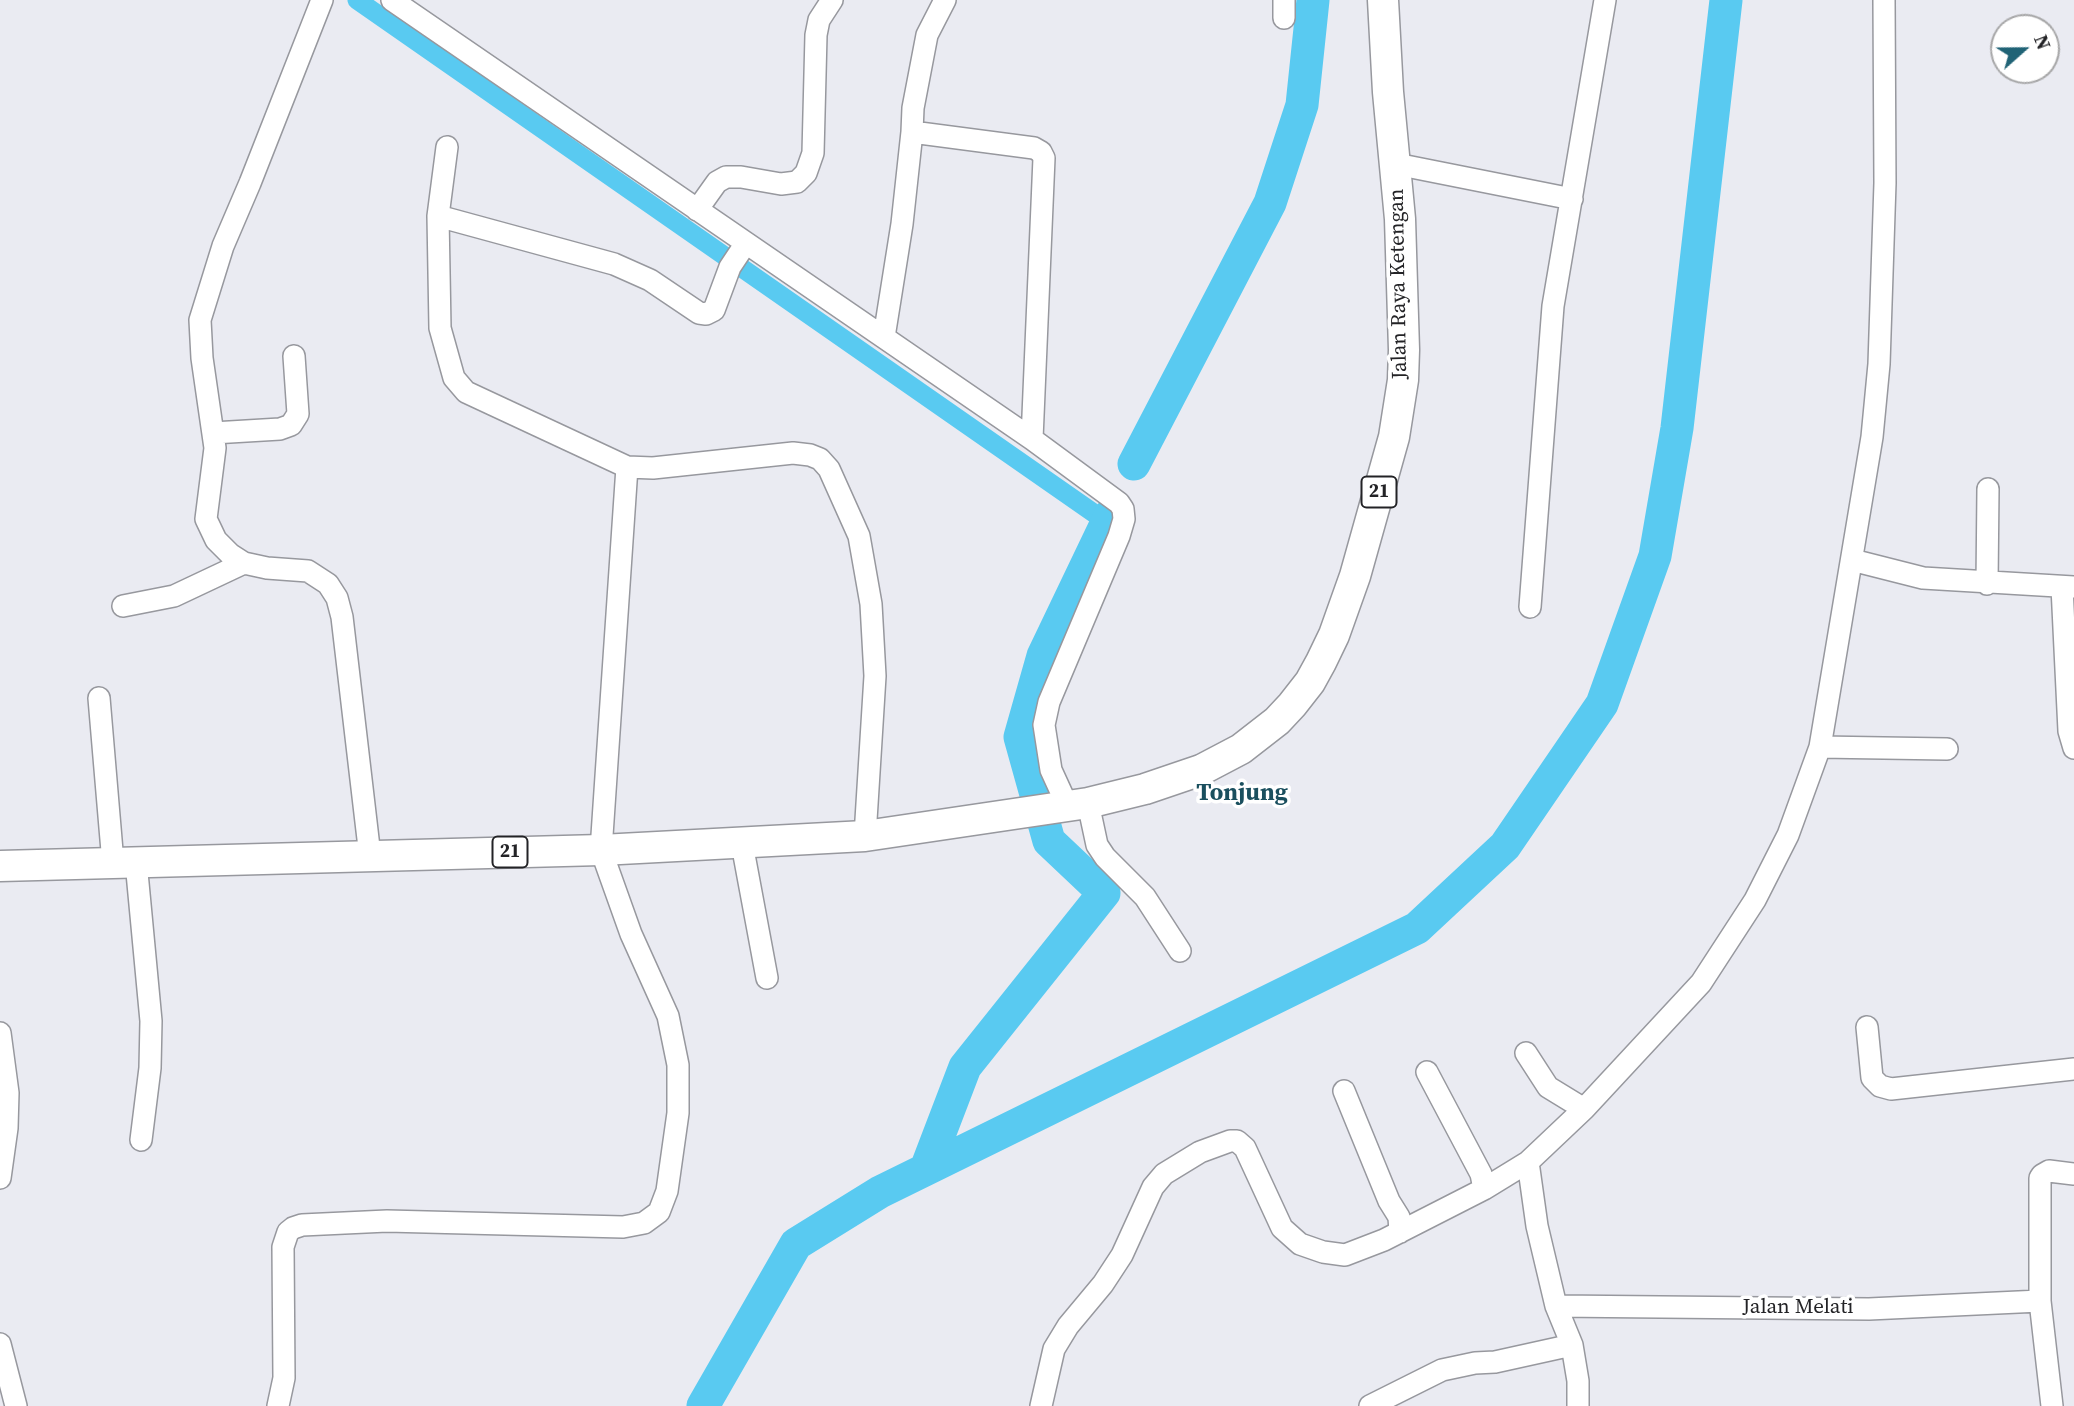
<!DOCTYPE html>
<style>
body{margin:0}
#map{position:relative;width:2074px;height:1406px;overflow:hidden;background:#eaebf2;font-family:"Source Serif 4",serif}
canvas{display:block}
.north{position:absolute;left:1990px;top:14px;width:70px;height:70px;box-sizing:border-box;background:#fff;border:2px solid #a7a7a8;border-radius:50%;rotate:69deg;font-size:19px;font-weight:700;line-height:28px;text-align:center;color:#232326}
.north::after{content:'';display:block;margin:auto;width:24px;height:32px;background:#206376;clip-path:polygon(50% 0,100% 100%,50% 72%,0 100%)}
</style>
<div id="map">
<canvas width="2074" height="1406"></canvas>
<div class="north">N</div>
</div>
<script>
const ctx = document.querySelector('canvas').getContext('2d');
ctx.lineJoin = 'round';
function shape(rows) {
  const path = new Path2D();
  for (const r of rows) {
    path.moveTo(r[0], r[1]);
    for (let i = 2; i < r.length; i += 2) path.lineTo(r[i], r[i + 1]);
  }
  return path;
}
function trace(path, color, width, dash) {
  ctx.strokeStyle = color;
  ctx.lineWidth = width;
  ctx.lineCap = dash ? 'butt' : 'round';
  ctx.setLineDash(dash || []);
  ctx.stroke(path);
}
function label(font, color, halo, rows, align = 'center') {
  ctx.font = font + ' "Source Serif 4",serif';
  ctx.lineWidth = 7;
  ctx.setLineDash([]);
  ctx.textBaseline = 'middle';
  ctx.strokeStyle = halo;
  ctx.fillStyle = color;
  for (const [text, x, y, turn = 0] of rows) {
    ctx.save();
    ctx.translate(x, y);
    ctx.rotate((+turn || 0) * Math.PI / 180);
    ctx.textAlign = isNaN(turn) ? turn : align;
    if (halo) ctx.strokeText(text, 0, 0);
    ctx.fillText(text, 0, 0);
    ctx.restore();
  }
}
const canal = shape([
 [357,0,1108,523]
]);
const river = shape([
 [1134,464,1270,203,1302,105,1313,0],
 [926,1169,965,1067,1104,893,1049,841,1020,737,1043,656,1111,514],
 [703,1406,796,1244,880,1192,1417,928,1505,846,1602,704,1655,556,1677,428,1726,0]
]);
const minor = shape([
 [322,0,250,183,223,246,200,320,202,358,215,448,206,519,216,540,230,554,244,563,267,568,308,571,328,584,337,598,342,617,370,856],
 [392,0,1032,439,1119,503,1123,509,1124,519,1119,536,1049,702,1044,725,1051,770,1067,805],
 [945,0,927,35,913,108,912,132,1034,148,1041,152,1044,158,1032,439],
 [1284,0,1284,18],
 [447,147,438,216,440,328,454,378,466,392,627,467,653,468,793,453,810,455,820,459,829,469,859,536,871,604,875,676,865,836],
 [1396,164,1572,199],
 [697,210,717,182,726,177,741,177,781,184,797,182,806,173,813,153,816,35,819,20,832,0],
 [438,216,614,264,650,280,699,313,706,314,714,310,730,267,746,243],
 [884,337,902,224,912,132],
 [213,433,280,429,291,425,298,414,294,356],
 [1852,560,1923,578,2074,587],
 [1987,584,1988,489],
 [2062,587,2069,731,2074,748],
 [123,606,174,596,244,563],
 [1530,607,1553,306,1605,0],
 [99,698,113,863],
 [1820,747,1947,749],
 [1088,803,1097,845,1105,857,1145,897,1180,951],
 [742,844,767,978],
 [136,862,151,1021,150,1068,141,1140],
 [1867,1027,1872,1078,1880,1086,1891,1089,2074,1069],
 [0,1033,8,1093,7,1128,0,1178],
 [1526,1053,1548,1087,1584,1109],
 [1427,1072,1481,1174,1484,1189],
 [1344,1091,1389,1201,1399,1217,1400,1232],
 [1528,1162,1537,1226,1556,1306,1572,1345,1578,1381,1578,1406],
 [1556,1306,1869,1309,2040,1301],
 [0,1344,16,1406],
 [278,1406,284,1378,283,1247,288,1232,293,1228,302,1225,387,1221,623,1227,644,1223,659,1212,667,1191,678,1113,678,1065,668,1016,631,934,601,850,627,467],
 [1041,1406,1054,1349,1068,1326,1103,1284,1122,1255,1153,1187,1164,1174,1200,1152,1230,1141,1237,1141,1245,1148,1282,1228,1300,1244,1323,1252,1345,1255,1384,1240,1484,1189,1528,1162,1584,1109,1701,983,1755,900,1788,835,1820,747,1872,437,1879,364,1885,183,1884,0],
 [1370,1406,1442,1370,1475,1363,1495,1362,1572,1345],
 [2052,1406,2040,1301,2040,1178,2042,1175,2049,1171,2074,1174]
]);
const highway = shape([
 [0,866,601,850,865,836,1088,803,1145,789,1201,770,1241,749,1277,721,1292,705,1310,682,1321,662,1334,635,1355,576,1394,437,1403,380,1404,350,1400,219,1388,92,1383,0]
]);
const shields = [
 [1379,492,35],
 [510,852,35]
];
const shieldNames = [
 ["21",1379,492],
 ["21",510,852]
];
const streetNames = [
 ["Jalan Raya Ketengan",1399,284,-91],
 ["Jalan Melati",1798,1308]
];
const quarterNames = [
 ["Tonjung",1242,794]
];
trace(canal, '#59caf1', 19);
trace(river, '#59caf1', 33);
trace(minor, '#97989e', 24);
trace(highway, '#97989e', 33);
trace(minor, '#fff', 21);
trace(highway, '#fff', 30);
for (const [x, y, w] of shields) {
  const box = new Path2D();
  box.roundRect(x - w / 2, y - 15.5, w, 31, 5);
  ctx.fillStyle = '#fff';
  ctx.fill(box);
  trace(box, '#232326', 2);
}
label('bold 19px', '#232326', null, shieldNames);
label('21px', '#232326', '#fff', streetNames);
label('bold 24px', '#1a4f5e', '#fff', quarterNames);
</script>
